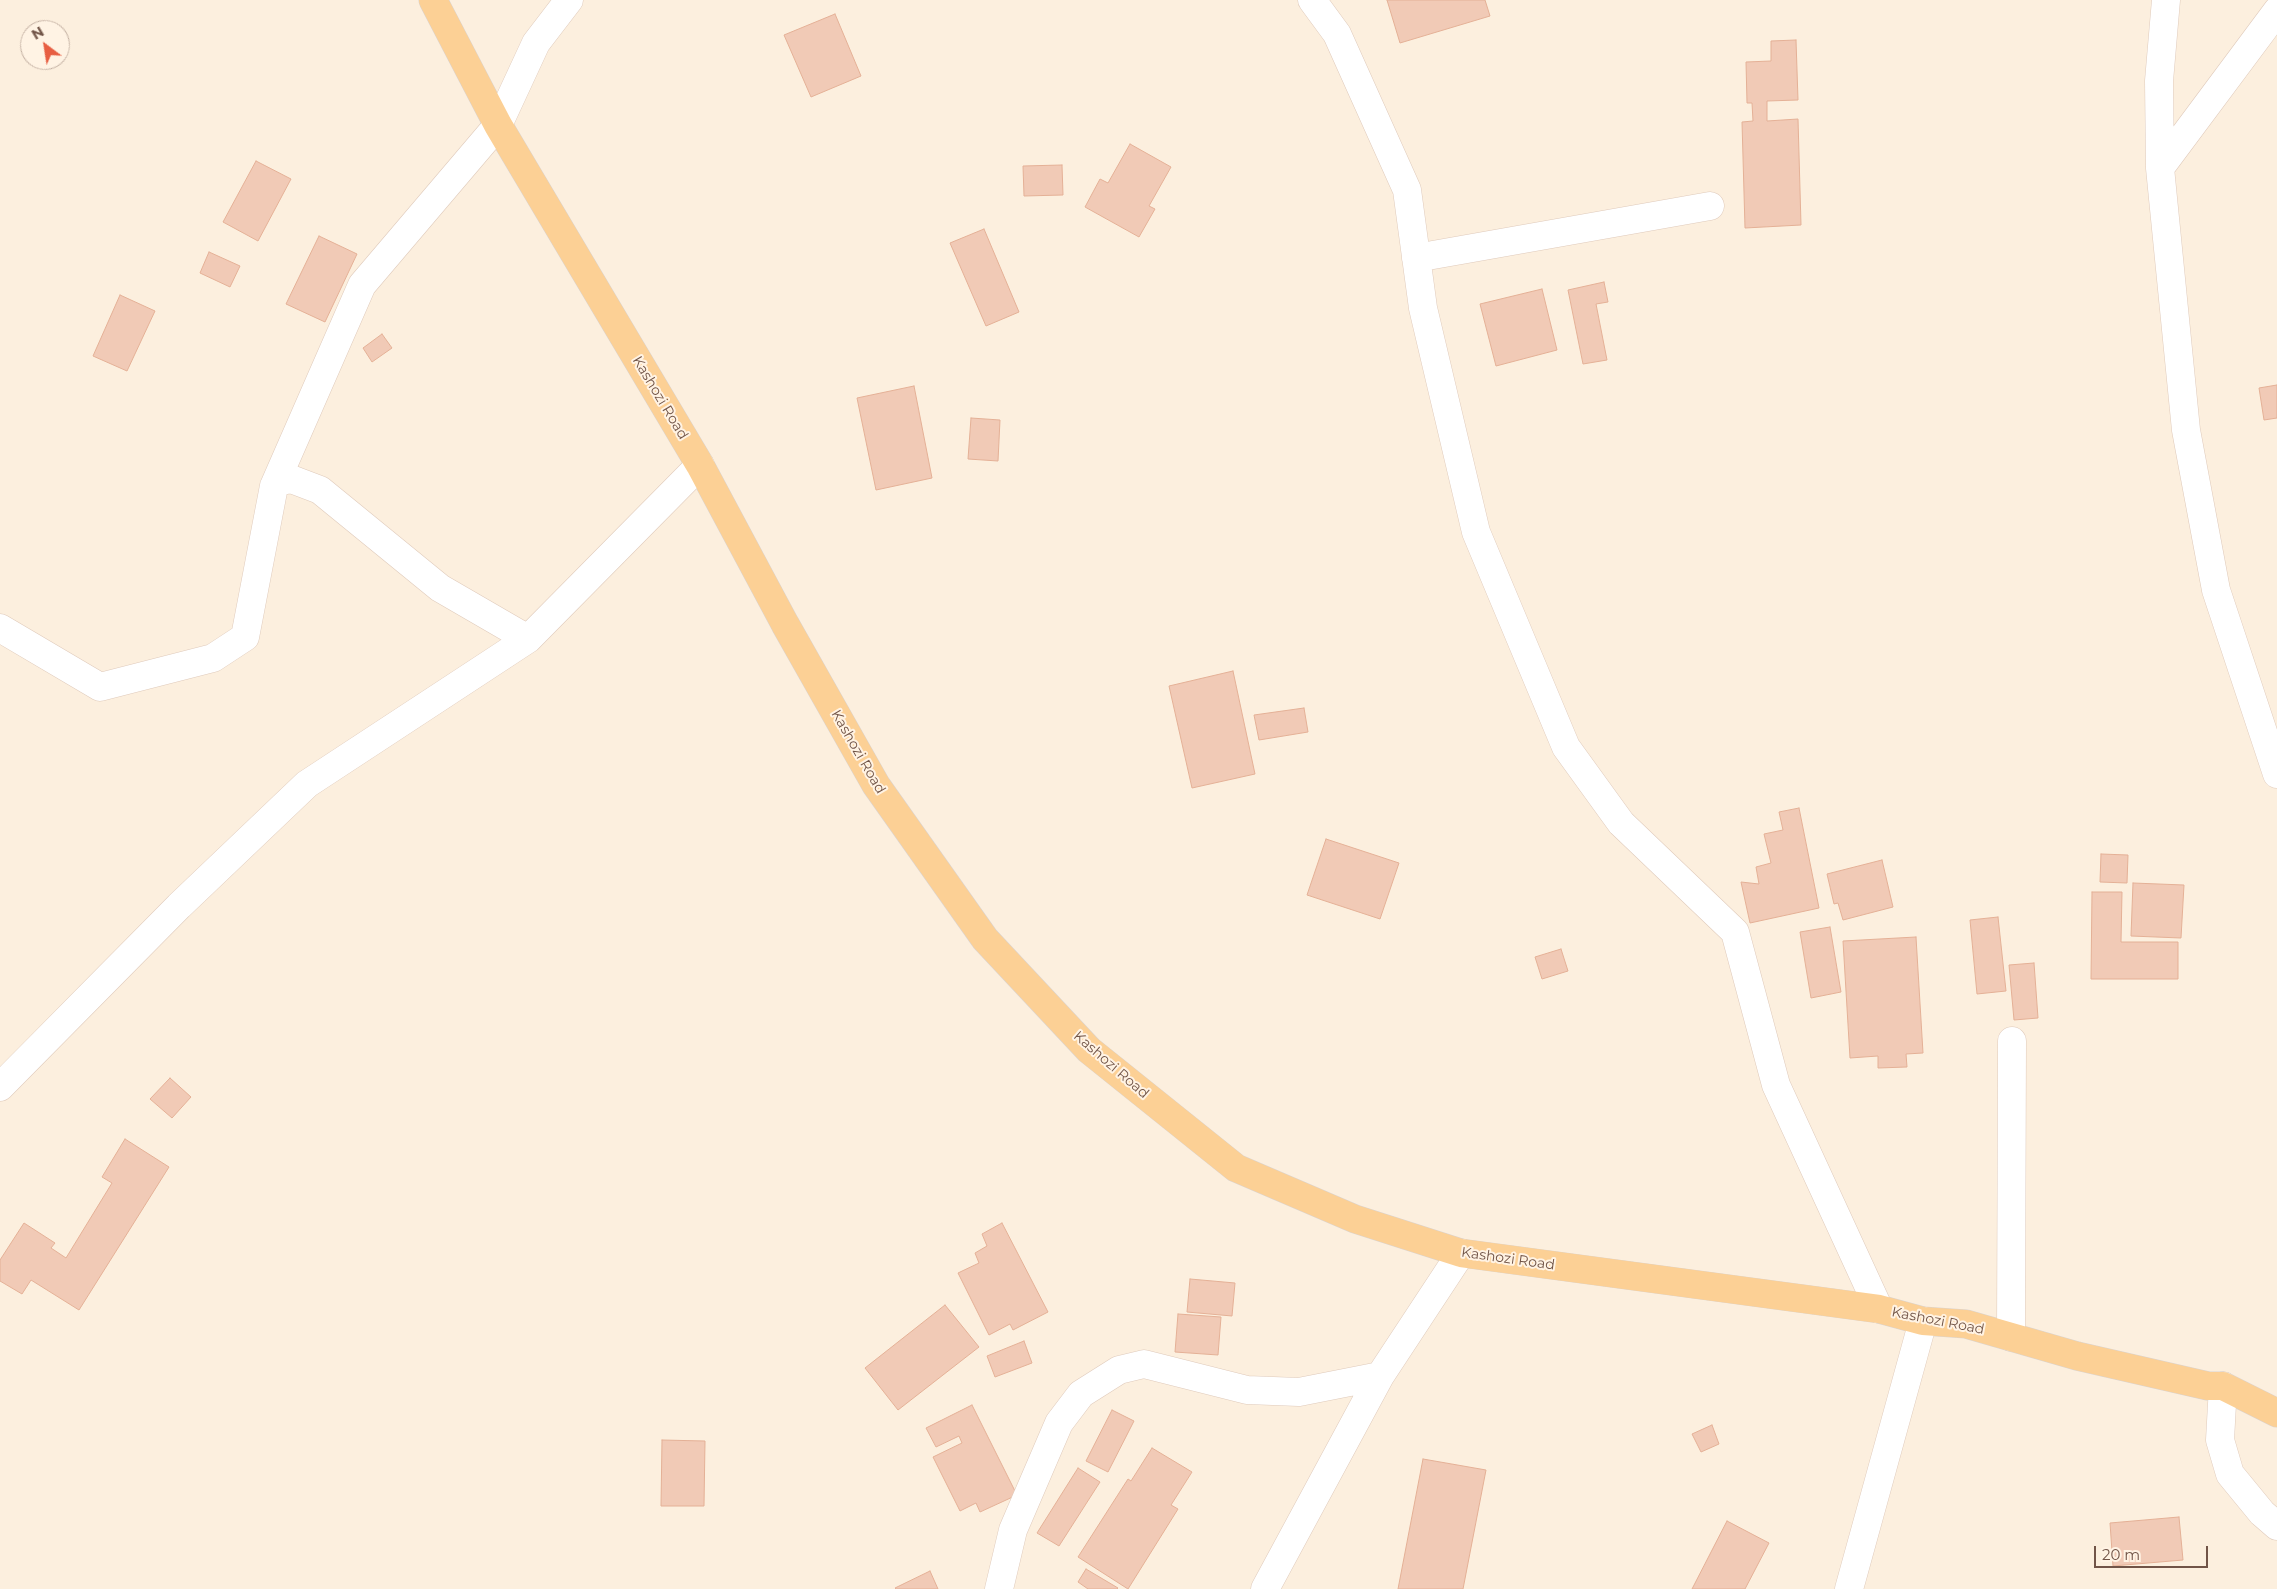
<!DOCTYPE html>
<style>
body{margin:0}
#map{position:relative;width:2277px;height:1589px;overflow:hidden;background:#fcefde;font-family:Montserrat,sans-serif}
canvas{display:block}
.north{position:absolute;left:20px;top:20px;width:50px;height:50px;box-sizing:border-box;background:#fff3e4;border:1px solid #c6b3a5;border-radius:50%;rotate:329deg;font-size:14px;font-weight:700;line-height:20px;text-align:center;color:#715447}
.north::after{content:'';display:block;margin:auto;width:18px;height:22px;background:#e75e42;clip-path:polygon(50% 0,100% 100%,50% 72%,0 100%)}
.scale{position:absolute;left:2094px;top:1546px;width:114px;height:22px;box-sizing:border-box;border:2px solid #715447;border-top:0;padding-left:6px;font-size:15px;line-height:18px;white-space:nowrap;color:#715447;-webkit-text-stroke:4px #fff3e4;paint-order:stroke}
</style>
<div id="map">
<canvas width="2277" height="1589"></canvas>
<div class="north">N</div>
<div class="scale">20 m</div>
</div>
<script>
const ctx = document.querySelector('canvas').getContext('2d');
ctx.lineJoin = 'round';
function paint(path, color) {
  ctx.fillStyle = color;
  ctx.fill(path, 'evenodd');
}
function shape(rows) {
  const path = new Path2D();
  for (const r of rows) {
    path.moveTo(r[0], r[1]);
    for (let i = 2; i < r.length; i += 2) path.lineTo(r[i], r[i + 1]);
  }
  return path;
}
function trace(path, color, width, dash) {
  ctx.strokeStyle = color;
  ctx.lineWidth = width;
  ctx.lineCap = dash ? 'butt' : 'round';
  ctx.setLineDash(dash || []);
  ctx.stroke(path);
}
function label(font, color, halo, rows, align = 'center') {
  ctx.font = font + ' Montserrat,sans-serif';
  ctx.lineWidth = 4;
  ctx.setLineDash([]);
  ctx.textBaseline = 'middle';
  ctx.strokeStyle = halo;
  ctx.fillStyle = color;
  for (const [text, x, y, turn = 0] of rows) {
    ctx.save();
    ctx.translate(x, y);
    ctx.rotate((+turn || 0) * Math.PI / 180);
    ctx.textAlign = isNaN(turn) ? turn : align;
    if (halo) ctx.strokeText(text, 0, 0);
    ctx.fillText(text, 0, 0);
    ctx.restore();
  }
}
const building = shape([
 [1387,0,1485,0,1490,16,1400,43,1387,0],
 [835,14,861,76,811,97,784,35,835,14],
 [1796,40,1798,100,1767,101,1767,121,1798,119,1801,225,1745,228,1742,122,1753,121,1752,103,1747,103,1746,62,1771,61,1771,41,1796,40],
 [1130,144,1171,167,1149,206,1155,209,1139,237,1085,207,1100,179,1108,183,1130,144],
 [256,161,291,179,258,241,223,222,256,161],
 [1062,165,1063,195,1024,196,1023,166,1062,165],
 [984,229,1019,312,986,326,950,243,984,229],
 [319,236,357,254,325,322,286,304,319,236],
 [209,252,240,266,230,287,200,273,209,252],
 [1604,282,1608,302,1596,304,1607,360,1583,364,1568,290,1604,282],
 [1542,289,1557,350,1496,366,1480,304,1542,289],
 [120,295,155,311,127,371,93,356,120,295],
 [382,334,392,348,372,362,363,348,382,334],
 [2277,385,2277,418,2264,420,2259,388,2277,385],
 [914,386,932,478,876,490,857,398,914,386],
 [971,418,1000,420,998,461,968,459,971,418],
 [1233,671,1255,774,1192,788,1169,686,1233,671],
 [1304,708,1308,732,1259,740,1254,715,1304,708],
 [1799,808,1819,908,1750,923,1741,882,1759,884,1756,867,1771,863,1764,834,1783,830,1779,812,1799,808],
 [1326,839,1399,863,1380,919,1307,895,1326,839],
 [2101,854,2128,855,2127,883,2100,882,2101,854],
 [1882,860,1893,907,1843,920,1838,903,1834,904,1827,874,1882,860],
 [2133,883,2184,885,2181,938,2131,936,2133,883],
 [2092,892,2122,892,2121,942,2178,942,2178,979,2091,979,2092,892],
 [1998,917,2006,991,1977,994,1970,920,1998,917],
 [1830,927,1841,992,1811,998,1800,932,1830,927],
 [1916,937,1923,1053,1906,1054,1907,1067,1878,1068,1878,1056,1850,1058,1843,941,1916,937],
 [1561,949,1568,971,1542,979,1535,957,1561,949],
 [2034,963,2038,1018,2014,1020,2009,965,2034,963],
 [170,1078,191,1097,172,1118,150,1099,170,1078],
 [125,1139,169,1167,79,1310,31,1280,22,1294,0,1281,0,1260,24,1223,55,1243,51,1248,66,1258,112,1183,102,1177,125,1139],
 [1002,1223,1048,1312,1013,1330,1010,1324,989,1335,958,1273,979,1263,975,1253,987,1246,982,1234,1002,1223],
 [1190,1279,1235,1283,1232,1316,1187,1312,1190,1279],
 [945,1305,979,1347,898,1410,865,1368,945,1305],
 [1178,1314,1221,1317,1218,1355,1175,1352,1178,1314],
 [1024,1341,1032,1363,995,1377,987,1356,1024,1341],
 [972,1405,1017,1495,980,1512,976,1503,960,1511,933,1457,962,1443,959,1436,936,1447,926,1428,972,1405],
 [1112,1410,1134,1421,1108,1472,1086,1461,1112,1410],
 [1712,1425,1719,1444,1701,1452,1692,1434,1712,1425],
 [662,1440,705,1441,704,1506,661,1506,662,1440],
 [1152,1448,1192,1472,1171,1505,1178,1509,1128,1589,1078,1557,1128,1479,1131,1481,1152,1448],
 [1423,1459,1486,1470,1463,1589,1398,1589,1423,1459],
 [1078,1468,1100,1482,1059,1546,1037,1533,1078,1468],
 [2179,1517,2183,1560,2113,1566,2110,1523,2179,1517],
 [1727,1521,1769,1543,1745,1589,1692,1589,1727,1521],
 [1086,1569,1118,1588,1117,1589,1088,1589,1078,1582,1086,1569],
 [930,1571,938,1589,896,1589,895,1588,930,1571]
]);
const minor = shape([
 [1312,0,1337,34,1407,190,1423,308,1476,532,1566,747,1621,823,1735,932,1776,1085,1879,1309],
 [2166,0,2159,81,2160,168,2186,430,2216,590,2277,774],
 [2160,168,2277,11],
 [1416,258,1710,206],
 [274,486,362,285,498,125,536,43,569,0],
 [0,628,100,687,213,658,245,637,274,486,281,481,291,479,320,490,440,588,528,639],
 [0,1087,179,906,307,784,528,639,700,465],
 [2011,1337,2012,1041],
 [2223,1386,2220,1440,2230,1474,2262,1513,2277,1526],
 [999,1589,1013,1530,1059,1423,1081,1394,1119,1370,1144,1364,1247,1390,1299,1392,1380,1376],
 [1265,1589,1380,1376,1461,1253],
 [1849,1589,1923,1321]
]);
const major = shape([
 [433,0,498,125,700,465,785,624,876,785,985,939,1089,1050,1236,1168,1355,1219,1461,1253,1879,1309,1923,1321,1966,1324,2077,1356,2208,1386,2223,1386,2277,1413]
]);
const streetNames = [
 ["Kashozi Road",660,398,59],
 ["Kashozi Road",858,752,60],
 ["Kashozi Road",1111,1065,41],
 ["Kashozi Road",1508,1259,8],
 ["Kashozi Road",1938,1321,11]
];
paint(building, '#f1cab6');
trace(building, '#e4b096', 1);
trace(minor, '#dfcabb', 29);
trace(major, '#dad3cf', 29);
trace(minor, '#fff', 28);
trace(major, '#fcd095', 28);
label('14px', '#715447', '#fff3e4', streetNames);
</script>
